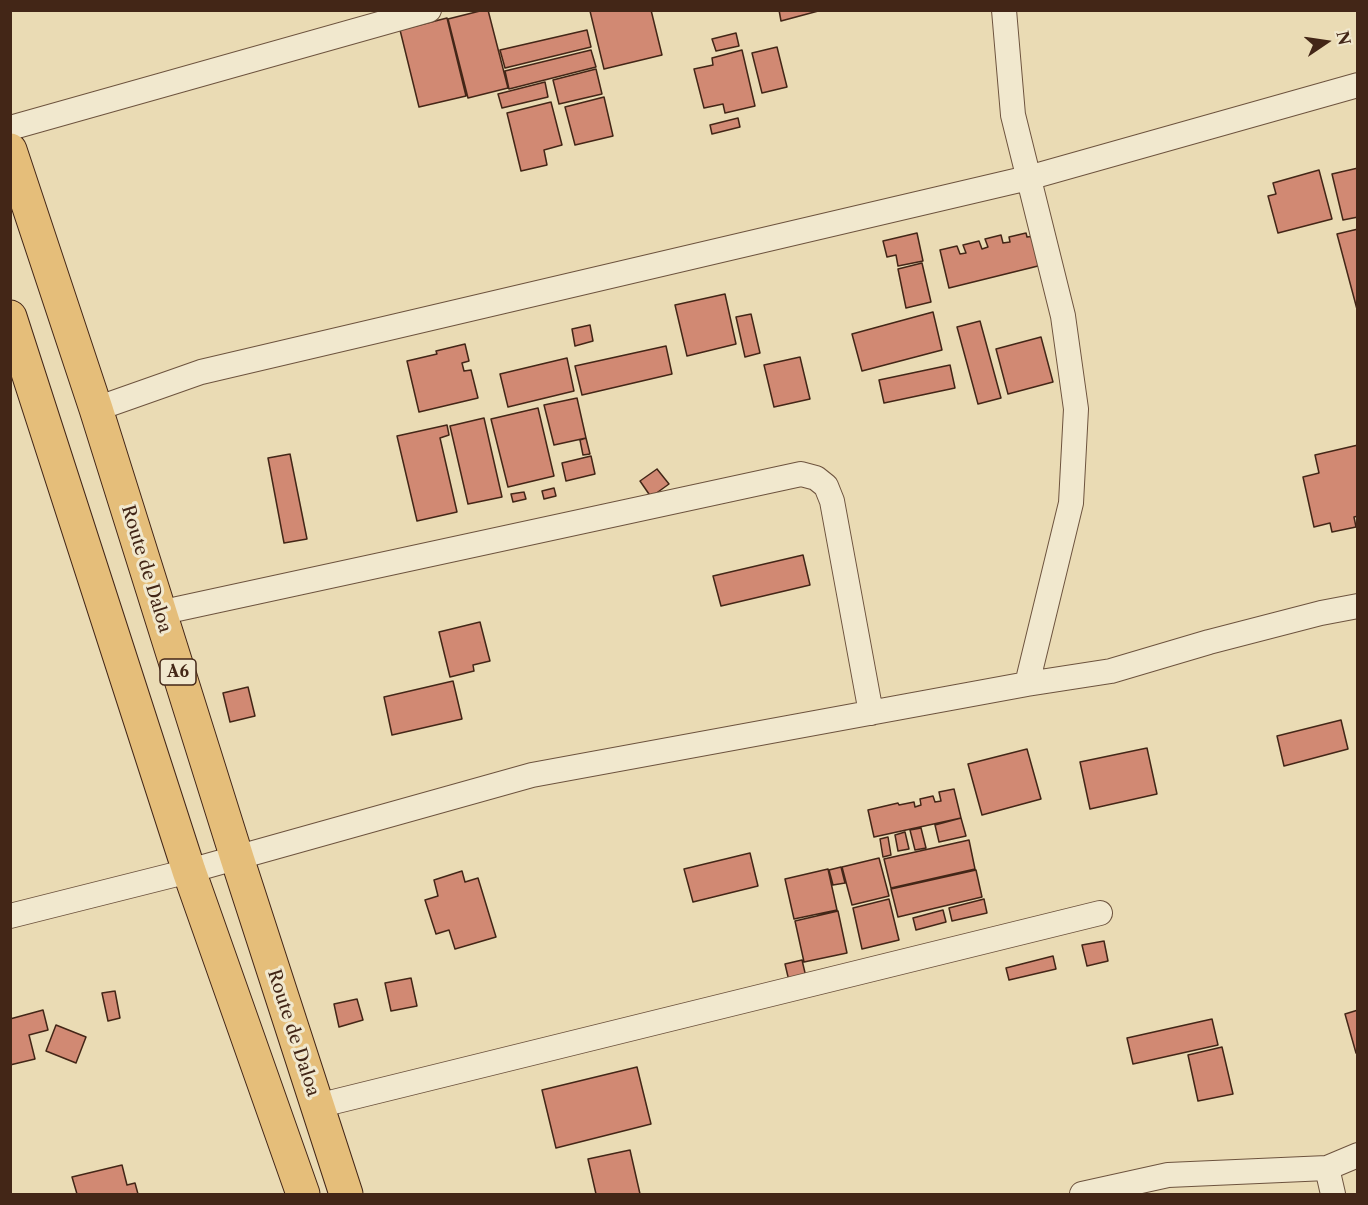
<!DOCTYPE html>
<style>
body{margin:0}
#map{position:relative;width:1368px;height:1205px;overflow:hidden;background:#eadbb4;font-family:"Libre Caslon Text",serif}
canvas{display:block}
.frame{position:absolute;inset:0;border:12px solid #432617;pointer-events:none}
.north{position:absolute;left:1296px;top:12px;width:60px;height:60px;-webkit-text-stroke:4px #f1e8ce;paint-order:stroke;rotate:77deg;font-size:16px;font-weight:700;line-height:24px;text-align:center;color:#432617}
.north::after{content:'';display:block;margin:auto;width:21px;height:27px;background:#432617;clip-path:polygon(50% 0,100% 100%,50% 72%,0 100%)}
</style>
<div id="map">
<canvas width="1368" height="1205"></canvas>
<div class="frame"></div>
<div class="north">N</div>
</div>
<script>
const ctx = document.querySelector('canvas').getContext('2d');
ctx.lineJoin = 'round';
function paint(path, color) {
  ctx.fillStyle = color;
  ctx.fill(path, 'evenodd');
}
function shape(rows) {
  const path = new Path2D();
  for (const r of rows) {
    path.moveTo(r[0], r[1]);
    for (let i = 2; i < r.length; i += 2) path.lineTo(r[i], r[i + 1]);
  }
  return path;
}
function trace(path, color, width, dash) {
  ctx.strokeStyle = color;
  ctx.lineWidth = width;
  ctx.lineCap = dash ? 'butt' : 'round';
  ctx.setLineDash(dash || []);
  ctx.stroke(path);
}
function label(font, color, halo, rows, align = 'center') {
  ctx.font = font + ' "Libre Caslon Text",serif';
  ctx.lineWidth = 6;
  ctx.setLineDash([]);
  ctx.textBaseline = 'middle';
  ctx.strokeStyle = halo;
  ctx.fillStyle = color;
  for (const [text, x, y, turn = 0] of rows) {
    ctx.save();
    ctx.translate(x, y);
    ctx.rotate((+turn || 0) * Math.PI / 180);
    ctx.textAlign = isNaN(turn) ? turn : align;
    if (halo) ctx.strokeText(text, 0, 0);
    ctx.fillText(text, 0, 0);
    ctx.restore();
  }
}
const building = shape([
 [484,10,488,10,508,88,468,98,448,19,484,10],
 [651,10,662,55,604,69,590,11,651,10],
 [779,10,822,10,781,21,779,10],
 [447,18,466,96,419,107,400,30,447,18],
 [587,30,591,47,505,68,500,50,587,30],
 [736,33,739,46,716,51,712,39,736,33],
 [777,47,787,87,762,93,752,53,777,47],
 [591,50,596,67,509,89,505,71,591,50],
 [742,50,755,106,725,113,723,104,704,108,694,69,713,65,712,58,742,50],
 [596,69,602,94,559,104,553,80,596,69],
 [545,82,548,97,502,108,498,94,545,82],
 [604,97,613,136,575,145,565,107,604,97],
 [551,102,562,145,544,150,547,165,521,171,507,113,551,102],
 [738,118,740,127,712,134,710,125,738,118],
 [1358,168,1358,217,1343,220,1332,174,1358,168],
 [1319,170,1332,219,1278,233,1268,196,1276,194,1273,183,1319,170],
 [1358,229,1358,313,1337,234,1358,229],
 [917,233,923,261,898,266,896,255,887,257,883,241,917,233],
 [1026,233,1027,237,1035,236,1042,265,949,288,940,250,957,246,960,254,966,253,963,245,979,241,982,249,988,247,985,239,1001,235,1003,243,1010,242,1009,237,1026,233],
 [922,263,931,302,906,308,898,269,922,263],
 [725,294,736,344,687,356,675,305,725,294],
 [933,312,942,350,862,371,852,334,933,312],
 [751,314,760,353,745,357,736,317,751,314],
 [980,321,1001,398,978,404,957,327,980,321],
 [590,325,593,341,575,346,572,329,590,325],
 [1041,337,1053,382,1008,394,996,349,1041,337],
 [465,344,469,361,462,363,464,371,471,370,478,398,419,412,407,361,437,354,436,351,465,344],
 [666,346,672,374,582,395,575,366,666,346],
 [800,357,810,399,774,407,764,365,800,357],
 [567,358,574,391,508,407,500,374,567,358],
 [950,365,955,388,884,403,879,380,950,365],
 [577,398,586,438,554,445,544,405,577,398],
 [538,408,554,476,508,487,491,419,538,408],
 [484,418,502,497,468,504,450,426,484,418],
 [447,425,449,435,440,438,457,512,417,521,397,436,447,425],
 [586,438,590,454,583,455,580,440,586,438],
 [1358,445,1358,516,1354,517,1356,527,1332,532,1330,523,1314,527,1303,477,1319,473,1315,455,1358,445],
 [290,454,307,539,284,543,268,458,290,454],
 [591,456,595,474,566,481,562,463,591,456],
 [657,469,669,484,651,497,640,481,657,469],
 [554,488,556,496,544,499,542,491,554,488],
 [524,492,526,499,513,502,511,494,524,492],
 [803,555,810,585,721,606,713,576,803,555],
 [480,622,490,661,473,665,474,671,450,677,439,632,480,622],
 [453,681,462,719,392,735,384,697,453,681],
 [248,687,255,716,230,722,223,693,248,687],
 [1341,720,1348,749,1284,766,1277,736,1341,720],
 [1147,748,1157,794,1090,809,1080,762,1147,748],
 [1027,749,1041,799,982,815,968,764,1027,749],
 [954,789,961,818,874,837,868,810,898,803,899,805,914,802,915,807,921,805,920,799,933,796,935,802,941,801,939,792,954,789],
 [961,818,966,836,939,842,935,825,961,818],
 [921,828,926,848,915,850,910,830,921,828],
 [905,832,909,849,898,851,895,835,905,832],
 [888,837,891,855,883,857,880,839,888,837],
 [969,840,975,869,891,888,884,859,969,840],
 [750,853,758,886,693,902,684,869,750,853],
 [879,858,889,896,852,905,842,867,879,858],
 [841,867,845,883,833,885,829,870,841,867],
 [828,869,837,910,794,919,785,879,828,869],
 [976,870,982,897,898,917,891,889,976,870],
 [462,871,465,882,478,878,496,937,455,949,449,930,436,934,425,900,438,896,434,880,462,871],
 [889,899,899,940,862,949,853,908,889,899],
 [984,899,987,913,952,921,949,908,984,899],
 [943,910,946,922,916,930,913,918,943,910],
 [838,911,847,953,804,962,795,921,838,911],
 [1104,941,1108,961,1087,966,1082,945,1104,941],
 [1053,956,1056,969,1009,980,1006,968,1053,956],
 [802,960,806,977,789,981,785,964,802,960],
 [411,978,417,1006,391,1011,385,983,411,978],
 [115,991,120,1018,108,1021,102,993,115,991],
 [357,999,363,1020,339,1027,334,1004,357,999],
 [43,1010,48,1030,29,1035,35,1059,10,1065,10,1019,43,1010],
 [1358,1010,1358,1053,1356,1053,1345,1014,1358,1010],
 [1212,1019,1218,1045,1133,1064,1127,1038,1212,1019],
 [56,1025,86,1037,76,1063,46,1051,56,1025],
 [1222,1047,1233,1094,1198,1101,1188,1055,1222,1047],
 [637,1067,651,1124,556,1148,542,1090,637,1067],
 [630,1150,640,1194,596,1194,588,1159,630,1150],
 [122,1165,127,1185,135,1183,138,1194,77,1194,72,1177,122,1165]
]);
const minor = shape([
 [1004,10,1013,115,1063,316,1076,409,1071,503,1027,684],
 [10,128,429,10],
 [96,409,201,372,1028,178,1358,85],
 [159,613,801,474,816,478,826,486,832,501,871,713],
 [10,916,189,871,532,775,1027,684,1111,671,1209,642,1321,613,1358,606],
 [317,1106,1100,913],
 [1327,1168,1333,1194],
 [1082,1194,1168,1175,1327,1168,1358,1155]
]);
const trunk = shape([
 [10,150,96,409,237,858,346,1194],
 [10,317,189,871,303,1194]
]);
const shields = [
 [178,672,36]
];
const shieldNames = [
 ["A6",178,672]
];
const streetNames = [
 ["Route de Daloa",146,569,73],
 ["Route de Daloa",293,1033,72]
];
paint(building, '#d18973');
trace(building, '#432617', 1.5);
trace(minor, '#6d533e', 26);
trace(trunk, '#432617', 35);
trace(minor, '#f1e8ce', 24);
trace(trunk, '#e5be7a', 33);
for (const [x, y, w] of shields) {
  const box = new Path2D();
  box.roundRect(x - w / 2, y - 13, w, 26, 4.5);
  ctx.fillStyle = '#f1e8ce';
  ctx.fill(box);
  trace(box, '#432617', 1.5);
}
label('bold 16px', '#432617', null, shieldNames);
label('18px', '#432617', '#f1e8ce', streetNames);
</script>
